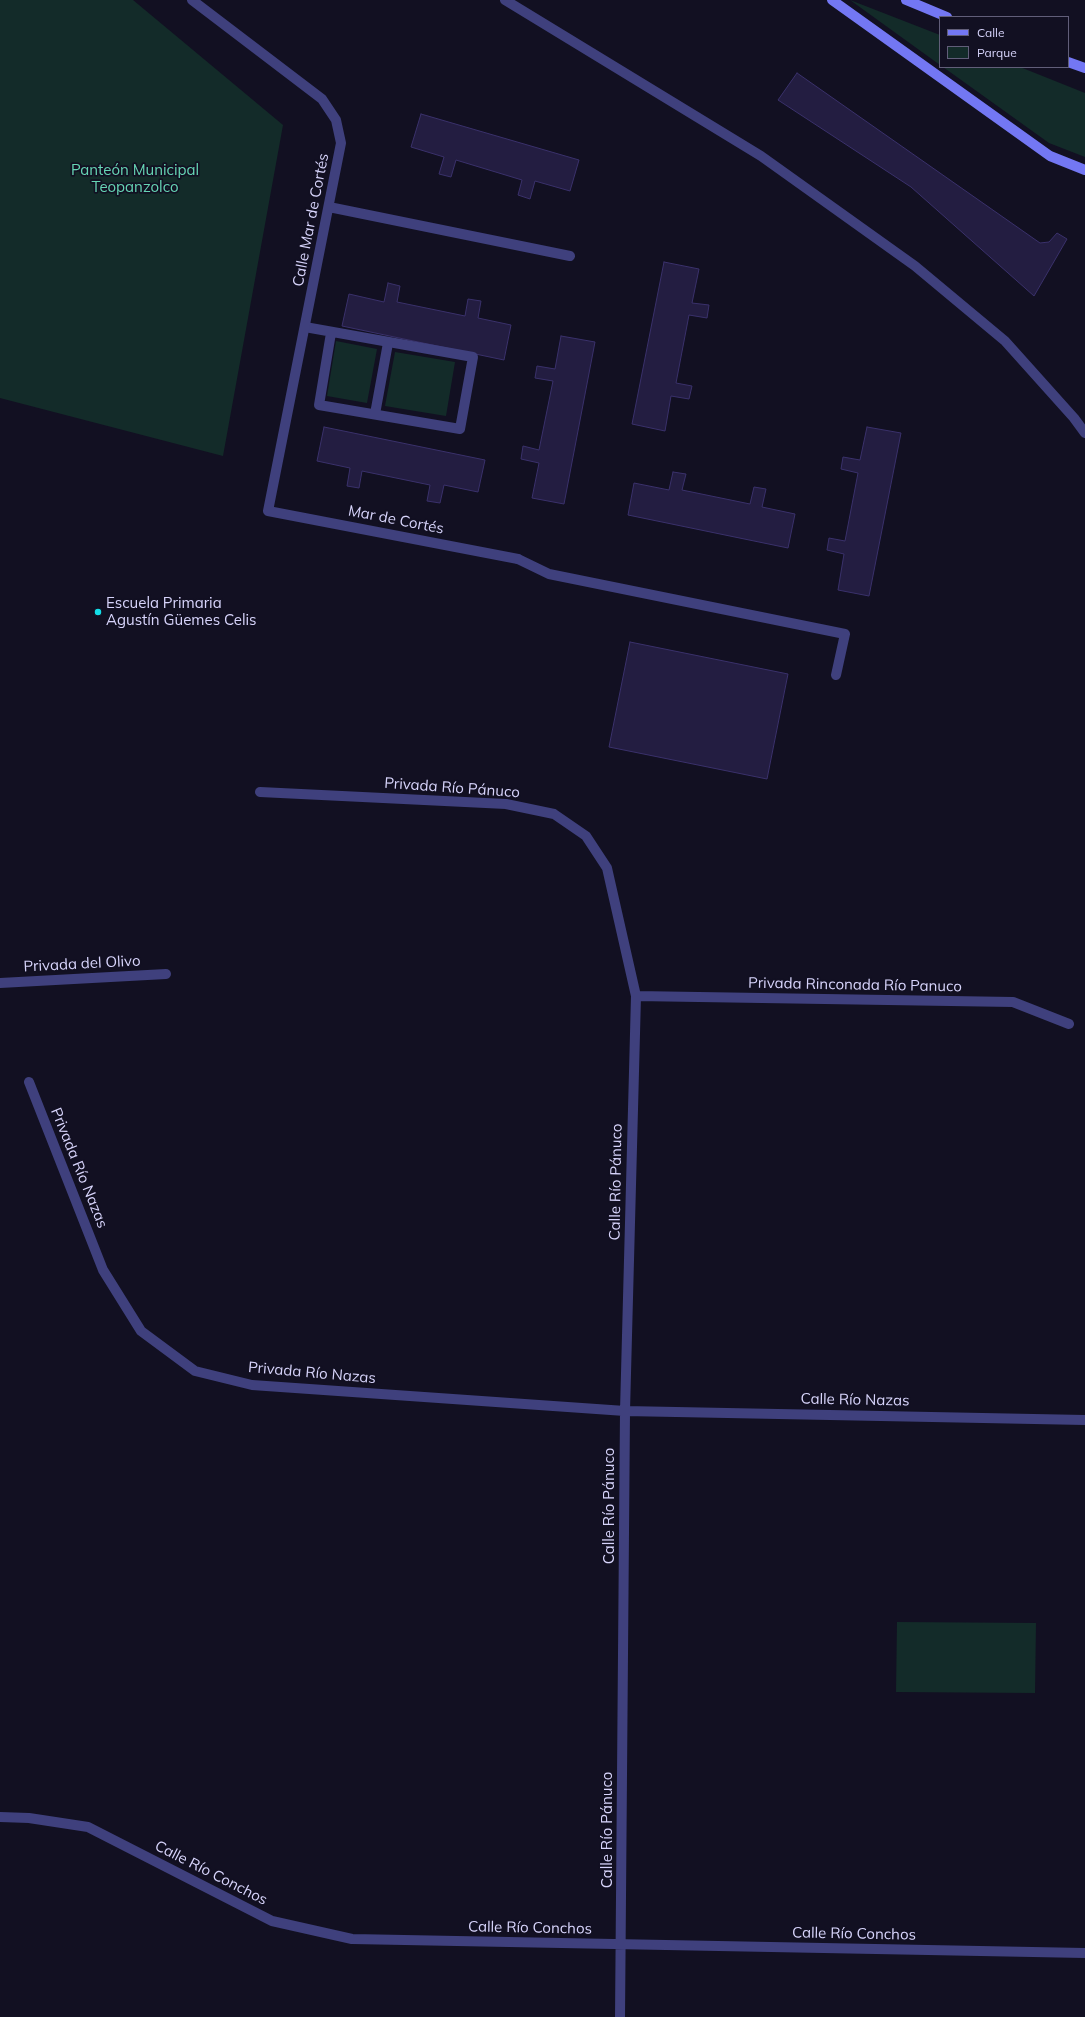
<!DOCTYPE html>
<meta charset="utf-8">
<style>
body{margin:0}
#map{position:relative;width:1085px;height:2017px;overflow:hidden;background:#121022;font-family:Mulish,sans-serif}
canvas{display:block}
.legend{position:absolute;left:939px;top:16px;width:130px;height:52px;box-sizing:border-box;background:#121022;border:1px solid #615e79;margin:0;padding:5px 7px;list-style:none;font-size:12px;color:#d7d4fb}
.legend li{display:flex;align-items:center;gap:8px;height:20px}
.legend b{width:20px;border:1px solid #615e79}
</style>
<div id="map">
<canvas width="1085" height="2017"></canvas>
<ul class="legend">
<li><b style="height:5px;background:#7377f3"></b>Calle</li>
<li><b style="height:11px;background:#132b29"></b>Parque</li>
</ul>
</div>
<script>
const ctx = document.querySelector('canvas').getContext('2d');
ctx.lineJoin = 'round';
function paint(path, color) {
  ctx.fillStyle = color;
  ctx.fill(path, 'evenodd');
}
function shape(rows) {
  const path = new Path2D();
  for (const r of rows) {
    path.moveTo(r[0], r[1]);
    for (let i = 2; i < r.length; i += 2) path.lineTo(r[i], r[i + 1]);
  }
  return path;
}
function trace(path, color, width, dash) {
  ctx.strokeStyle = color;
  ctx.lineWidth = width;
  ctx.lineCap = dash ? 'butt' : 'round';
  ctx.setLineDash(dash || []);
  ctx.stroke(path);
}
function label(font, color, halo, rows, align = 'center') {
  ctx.font = font + ' Mulish,sans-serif';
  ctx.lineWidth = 3.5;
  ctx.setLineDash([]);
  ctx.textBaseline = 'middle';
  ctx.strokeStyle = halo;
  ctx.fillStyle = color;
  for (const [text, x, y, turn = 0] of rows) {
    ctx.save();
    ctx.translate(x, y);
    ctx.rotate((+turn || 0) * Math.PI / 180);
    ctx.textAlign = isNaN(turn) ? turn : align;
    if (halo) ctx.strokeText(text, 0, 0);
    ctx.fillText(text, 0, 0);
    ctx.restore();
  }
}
const green = shape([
 [0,0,133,0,283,125,223,456,0,398],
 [850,0,940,35,940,65],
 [943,67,1020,67,1085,93,1085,157,1049,143],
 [336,341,377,349,367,403,327,396],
 [395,352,455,362,446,416,385,406],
 [897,1622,1036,1623,1035,1693,896,1692]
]);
const building = shape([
 [797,73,1040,243,1049,242,1057,233,1067,239,1034,296,911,187,778,100,797,73],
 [421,114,579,160,570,191,535,181,530,199,518,195,522,180,456,160,451,177,439,174,444,157,411,147,421,114],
 [664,262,699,269,692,303,709,305,707,318,689,315,676,383,692,386,689,399,671,396,665,431,632,424,664,262],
 [388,283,400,286,397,302,465,316,468,299,481,301,478,318,511,325,504,360,342,326,349,294,384,302,388,283],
 [561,336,595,342,564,504,532,498,539,463,521,459,523,446,539,450,553,381,535,378,537,366,555,369,561,336],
 [324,427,485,460,478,492,444,485,440,503,427,501,430,485,362,471,359,488,347,486,350,468,317,461,324,427],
 [867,427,901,433,869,596,838,590,844,554,827,550,829,538,845,541,858,473,841,469,843,457,860,460,867,427],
 [673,472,686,474,682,490,750,504,754,487,766,489,762,507,795,514,788,548,628,515,634,483,669,490,673,472],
 [630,642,788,674,767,779,609,747,630,642]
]);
const service = shape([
 [518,559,549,574,845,634,836,675],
 [0,983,166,974]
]);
const pedestrian = shape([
 [305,327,473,357,460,429,319,405,331,333],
 [375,414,388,343]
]);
const minor = shape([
 [192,0,322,99,336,120,341,143,268,511,518,559],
 [329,207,570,256],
 [260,792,506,804,554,814,586,836,607,868,636,996,625,1411,620,2017],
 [636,996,1013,1002,1069,1024],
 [29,1082,103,1270,141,1331,195,1371,252,1385,625,1411,1085,1420],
 [0,1817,29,1818,88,1827,272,1921,352,1939,1085,1953]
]);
const tertiary = shape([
 [505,0,761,156,915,266,1005,341,1074,418,1085,433]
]);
const secondary = shape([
 [832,0,1050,156,1085,170],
 [906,0,947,17],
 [1068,62,1085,68]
]);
const markers = [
 [98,612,4,"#13dee8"]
];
const parkNames = [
 ["Panteón Municipal",135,170],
 ["Teopanzolco",135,187]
];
const streetNames = [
 ["Calle Mar de Cortés",311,220,-79],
 ["Mar de Cortés",396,520,11],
 ["Privada Río Pánuco",452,788,4],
 ["Privada del Olivo",82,964,-3],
 ["Privada Rinconada Río Panuco",855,985,1],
 ["Privada Río Nazas",79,1168,68],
 ["Calle Río Pánuco",616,1182,-89],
 ["Privada Río Nazas",312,1373,5],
 ["Calle Río Nazas",855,1400,1],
 ["Calle Río Pánuco",609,1506,-90],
 ["Calle Río Pánuco",607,1830,-90],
 ["Calle Río Conchos",211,1873,27],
 ["Calle Río Conchos",530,1928,1],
 ["Calle Río Conchos",854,1934,1]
];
const poiNames = [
 ["Escuela Primaria",106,603],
 ["Agustín Güemes Celis",106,620]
];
paint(green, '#132b29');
paint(building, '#231d41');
trace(building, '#3a316b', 1);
trace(service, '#3f407d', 10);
trace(pedestrian, '#3f407d', 10);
trace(minor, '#3f407d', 10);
trace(tertiary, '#3f407d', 10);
trace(secondary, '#7377f3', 10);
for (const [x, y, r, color] of markers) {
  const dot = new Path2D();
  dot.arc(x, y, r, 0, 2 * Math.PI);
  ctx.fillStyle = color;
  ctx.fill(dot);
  trace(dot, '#121022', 1.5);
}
label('15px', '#66d5b4', '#121022', parkNames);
label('15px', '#d7d4fb', '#121022', streetNames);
label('15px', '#d7d4fb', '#121022', poiNames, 'left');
</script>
